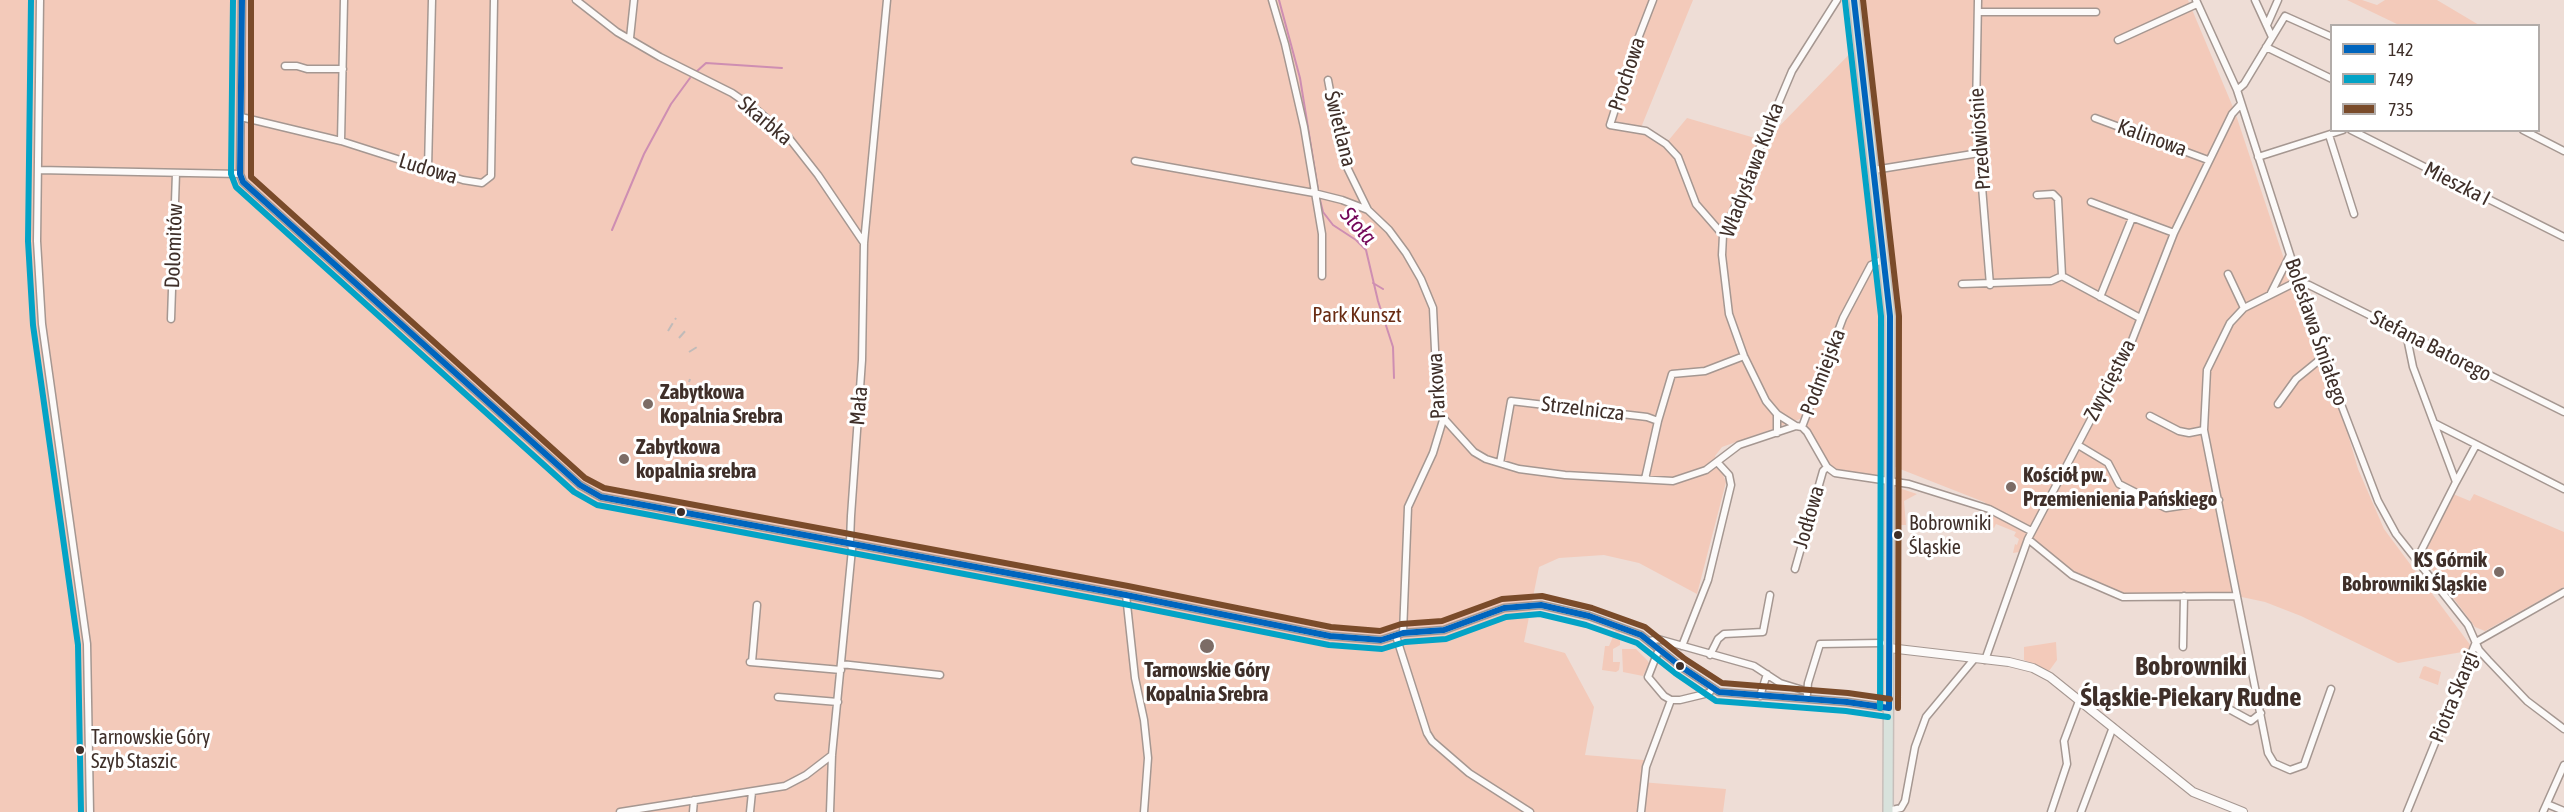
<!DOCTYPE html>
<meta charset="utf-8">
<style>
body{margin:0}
#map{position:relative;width:2564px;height:812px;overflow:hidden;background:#eeddd6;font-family:"Asap Condensed",sans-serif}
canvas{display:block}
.legend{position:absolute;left:2330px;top:24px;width:210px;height:108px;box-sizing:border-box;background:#fff;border:2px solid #b2aca9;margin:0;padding:8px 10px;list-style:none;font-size:18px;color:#3f2f29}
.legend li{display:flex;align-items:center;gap:12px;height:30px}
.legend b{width:30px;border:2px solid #b2aca9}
</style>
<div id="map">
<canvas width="2564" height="812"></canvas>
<ul class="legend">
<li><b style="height:8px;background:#0065bd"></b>142</li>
<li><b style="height:8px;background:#03a3c6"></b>749</li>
<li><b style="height:8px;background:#7a4b2a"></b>735</li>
</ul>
</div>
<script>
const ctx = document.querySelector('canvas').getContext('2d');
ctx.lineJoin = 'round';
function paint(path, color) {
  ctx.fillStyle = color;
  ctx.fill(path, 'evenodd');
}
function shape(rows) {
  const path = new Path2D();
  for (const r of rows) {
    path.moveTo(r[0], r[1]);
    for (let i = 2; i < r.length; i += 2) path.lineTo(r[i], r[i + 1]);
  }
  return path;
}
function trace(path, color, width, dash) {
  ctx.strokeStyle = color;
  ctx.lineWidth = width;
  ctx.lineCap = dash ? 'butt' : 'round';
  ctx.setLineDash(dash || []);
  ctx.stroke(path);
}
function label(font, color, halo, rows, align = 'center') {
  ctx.font = font + ' "Asap Condensed",sans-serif';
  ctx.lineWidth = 6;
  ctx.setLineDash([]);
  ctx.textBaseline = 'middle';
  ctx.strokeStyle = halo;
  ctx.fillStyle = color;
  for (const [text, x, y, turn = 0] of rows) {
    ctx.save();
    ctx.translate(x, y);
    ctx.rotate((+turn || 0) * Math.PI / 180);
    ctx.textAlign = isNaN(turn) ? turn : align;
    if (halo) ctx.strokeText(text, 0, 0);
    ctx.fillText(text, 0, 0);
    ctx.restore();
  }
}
const green = shape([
 [0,0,1693,0,1640,130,1668,141,1687,118,1765,141,1866,37,1862,0,2188,0,2235,112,2293,286,2347,431,2358,469,2384,529,2474,650,2398,663,2301,616,2265,602,2237,596,2124,594,2091,584,2059,565,2025,539,2019,552,2013,553,2015,544,2017,545,2019,539,2014,536,2016,532,1996,524,1994,528,1988,526,1986,524,1992,516,2003,519,1984,502,1895,467,1878,477,1833,471,1822,455,1803,418,1722,447,1715,456,1726,482,1697,594,1639,563,1604,555,1559,558,1539,567,1524,642,1565,653,1594,707,1585,755,1644,760,1641,782,1726,789,1723,812,0,812],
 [2347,0,2362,0,2377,5,2385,0,2437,0,2479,25,2399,25],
 [1899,488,1917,494,1904,501,1906,525,1899,525,1896,511],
 [2453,494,2470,501,2474,494,2564,532,2564,587,2485,631,2475,627,2422,556],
 [1616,630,1620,632,1620,645,1613,649,1613,662,1620,662,1619,670,1616,672,1602,670,1605,646,1609,646],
 [2056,642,2057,660,2049,671,2024,660,2024,647],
 [1622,649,1636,649,1647,660,1649,663,1643,676,1623,672],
 [2425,666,2441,672,2438,685,2419,678,2423,667]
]);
const stream = shape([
 [1279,0,1300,78,1318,190],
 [696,72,706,63,782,68],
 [1320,200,1323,212,1333,225,1356,240,1366,250,1378,301,1393,347,1394,378],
 [612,230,644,154,671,104,690,78],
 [1373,283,1383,289]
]);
const minor = shape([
 [40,0,37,241,42,324,87,644,90,812],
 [242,0,240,174,243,182,580,485,601,497,1126,595,1330,636,1381,640,1403,633,1444,630,1504,608,1541,605,1589,616,1641,635,1680,666,1719,692,1847,702,1889,708],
 [576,0,617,32,660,57,732,93,758,111,789,138,818,175,864,243],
 [1272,0,1285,44,1304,127,1322,234,1322,276],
 [1653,0,1636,44,1610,125,1646,131,1666,144,1678,157,1696,204,1723,235],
 [1978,0,1976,113,1990,285],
 [2196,0,2237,90,2323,357,2378,501,2396,534,2468,625,2479,650,2488,660,2527,701,2564,729],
 [2255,0,2272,37],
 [1978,12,2096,12],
 [2267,25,2278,0],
 [630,38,634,0],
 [2118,40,2197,4],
 [2266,47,2332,79],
 [285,66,297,66,307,69,343,69],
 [1328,80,1343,159,1368,210],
 [2237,90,2244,84,2285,16,2332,37],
 [241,117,341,141,463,180,482,183,491,176,494,0],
 [2095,118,2208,160],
 [2351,130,2564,237],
 [2523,130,2564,151],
 [2329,135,2354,214],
 [341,141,344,0],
 [2258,157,2343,130],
 [1135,161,1314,193,1342,200,1368,210,1389,230,1406,253,1421,279,1433,308,1438,412,1474,452,1486,459,1519,469,1565,475,1673,481,1706,470,1739,445,1796,426,1802,427],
 [428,169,432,0],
 [38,170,240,174],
 [1874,170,1979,153],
 [2037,195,2053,194,2058,199,2062,276,2140,318],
 [2091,202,2174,233],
 [2228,274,2244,308],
 [2298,281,2244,308,2230,323,2207,370,2204,430,2268,753,2274,763,2290,770,2304,765,2331,689],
 [2298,281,2309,285,2564,412],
 [1962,284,2051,281,2062,276],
 [2271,293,2290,255],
 [2100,297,2132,218],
 [171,319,176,173],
 [2406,333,2413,367,2456,482,2417,559],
 [2278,404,2296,379,2323,357],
 [2150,416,2179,431,2189,433,2204,430],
 [1658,421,1672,374,1705,371,1744,356],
 [2434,423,2564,489],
 [1796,426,1777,414,1766,401,1744,356,1729,314,1722,255,1723,235,1792,71,1837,0],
 [1802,427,1807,432,1827,467,1835,473,1909,484,1989,509,2031,531],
 [1802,427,1843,318,1871,265,1884,259],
 [1777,433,1777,414],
 [2078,445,2108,463,2119,484,2166,508,2219,500],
 [1500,463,1511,401,1647,417,1658,421,1645,479],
 [2456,482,2476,445],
 [2028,539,2072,575,2123,597,2237,596],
 [1795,569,1823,471,1827,467],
 [1126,595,1135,678,1144,720,1148,758,1144,812],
 [1403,633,1408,507,1433,453,1443,420],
 [1396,636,1427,733,1432,741,1469,773,1530,812],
 [1650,641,1658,639,1754,666,1780,683,1806,691],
 [1682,646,1708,580,1731,485,1729,475,1718,463],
 [2183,647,2184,596],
 [1659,649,1648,677,1664,696,1671,700,1680,700,1709,693,1712,689],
 [1710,655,1718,639,1724,634,1763,632,1770,595],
 [1985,660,2028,539,2131,343,2174,233,2232,114,2241,104],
 [750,662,841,670],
 [752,662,757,605],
 [841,664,940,675],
 [1807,694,1808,683,1820,644,1881,643],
 [1760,696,1767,674],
 [778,697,838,702],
 [2218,703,2251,721,2261,713],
 [2547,804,2564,811],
 [1888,811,1901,808,1905,801,1915,747,1926,717,1975,658],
 [620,812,785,786,806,775,832,755],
 [693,812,694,800],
 [750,812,752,792],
 [830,812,832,755,852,549,850,541,851,516,862,360,864,243,887,0],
 [1641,812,1646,767,1671,700],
 [2051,812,2067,764,2064,741,2079,701],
 [2081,812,2113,727],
 [2407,812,2476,642,2564,592],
 [2543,812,2564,765]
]);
const tertiary = shape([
 [1889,648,2009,662,2033,668,2050,677,2193,792,2243,812]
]);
const trunk = shape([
 [1854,0,1890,316,1888,812]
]);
const rail = shape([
 [668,331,676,318],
 [679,338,687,329],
 [689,352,697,347],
 [689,382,690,379]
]);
const bus1 = shape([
 [242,0,240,174,243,182,580,485,601,497,1126,595,1330,636,1381,640,1403,633,1444,630,1504,608,1541,605,1589,616,1641,635,1680,666,1719,692,1847,702,1889,708],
 [1854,0,1890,316,1889,708]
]);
const bus2 = shape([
 [31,0,28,241,33,325,78,645,81,812],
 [233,0,231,174,236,187,574,492,597,505,1124,604,1329,645,1382,649,1405,642,1446,639,1506,617,1540,614,1586,625,1637,643,1675,673,1716,701,1846,711,1888,717],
 [1845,1,1881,316,1880,708]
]);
const bus3 = shape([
 [251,0,251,177,585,478,604,488,1128,586,1331,627,1380,631,1401,624,1442,621,1502,599,1542,596,1592,608,1645,627,1685,659,1722,683,1848,693,1890,699],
 [1863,0,1899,316,1898,708]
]);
const markers = [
 [648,404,6,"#7c6c66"],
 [624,459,6,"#7c6c66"],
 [2011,487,6,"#7c6c66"],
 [681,512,5,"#3f2f29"],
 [1898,535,5,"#3f2f29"],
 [2499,572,6,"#7c6c66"],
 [1207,646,8,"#7c6c66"],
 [1680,666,5,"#3f2f29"],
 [80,750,5,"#3f2f29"]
];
const busNames = [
 ["Bobrowniki",1909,524],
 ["Śląskie",1909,548],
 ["Tarnowskie Góry",91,738],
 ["Szyb Staszic",91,762]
];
const streetNames = [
 ["Prochowa",1627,74,-72],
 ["Skarbka",765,121,40],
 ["Świetlana",1340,129,76],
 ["Kalinowa",2152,138,20],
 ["Przedwiośnie",1980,139,-94],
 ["Ludowa",428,169,17],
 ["Władysława Kurka",1752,170,-69],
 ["Mieszka I",2457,184,27],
 ["Dolomitów",174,246,-88],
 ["Bolesława Śmiałego",2316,332,71],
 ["Stefana Batorego",2431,346,27],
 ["Podmiejska",1823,372,-69],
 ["Zwycięstwa",2110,380,-63],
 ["Parkowa",1437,386,-93],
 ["Mała",859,406,-85],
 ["Strzelnicza",1583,409,7],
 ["Jodłowa",1809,517,-74],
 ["Piotra Skargi",2454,697,-68]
];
const parkNames = [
 ["Park Kunszt",1357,315]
];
const poiNames = [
 ["Zabytkowa",660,392],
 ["Kopalnia Srebra",660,416],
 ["Zabytkowa",636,447],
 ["kopalnia srebra",636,471],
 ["Kościół pw.",2023,475],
 ["Przemienienia Pańskiego",2023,499],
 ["KS Górnik",2487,560,"right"],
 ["Bobrowniki Śląskie",2487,584,"right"],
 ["Tarnowskie Góry",1207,670,"center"],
 ["Kopalnia Srebra",1207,694,"center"]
];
const waterNames = [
 ["Stoła",1358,226,48]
];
const districtNames = [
 ["Bobrowniki",2191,666],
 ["Śląskie-Piekary Rudne",2191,697]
];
paint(green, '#f3caba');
trace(stream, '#ce8eb2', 2);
trace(minor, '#a59791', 9);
trace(tertiary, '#a59791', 10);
trace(trunk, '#c7beba', 12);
trace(minor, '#fcfaf9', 6);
trace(tertiary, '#fcfaf9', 8);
trace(trunk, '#d8e2dc', 9);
trace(rail, '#c0bbb9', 2, [9, 4.5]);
trace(bus1, '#0065bd', 6);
trace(bus2, '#03a3c6', 6);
trace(bus3, '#7a4b2a', 6);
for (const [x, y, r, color] of markers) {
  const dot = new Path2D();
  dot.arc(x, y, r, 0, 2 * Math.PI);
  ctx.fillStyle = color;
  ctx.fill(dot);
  trace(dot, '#fff', 2);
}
label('20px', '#3f2f29', '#fff', busNames, 'left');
label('21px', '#3f2f29', '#fff', streetNames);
label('21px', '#692c13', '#fff', parkNames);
label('bold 21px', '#3f2f29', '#fff', poiNames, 'left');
label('italic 22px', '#730658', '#fff', waterNames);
label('bold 27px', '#3f2f29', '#fff', districtNames);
</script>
